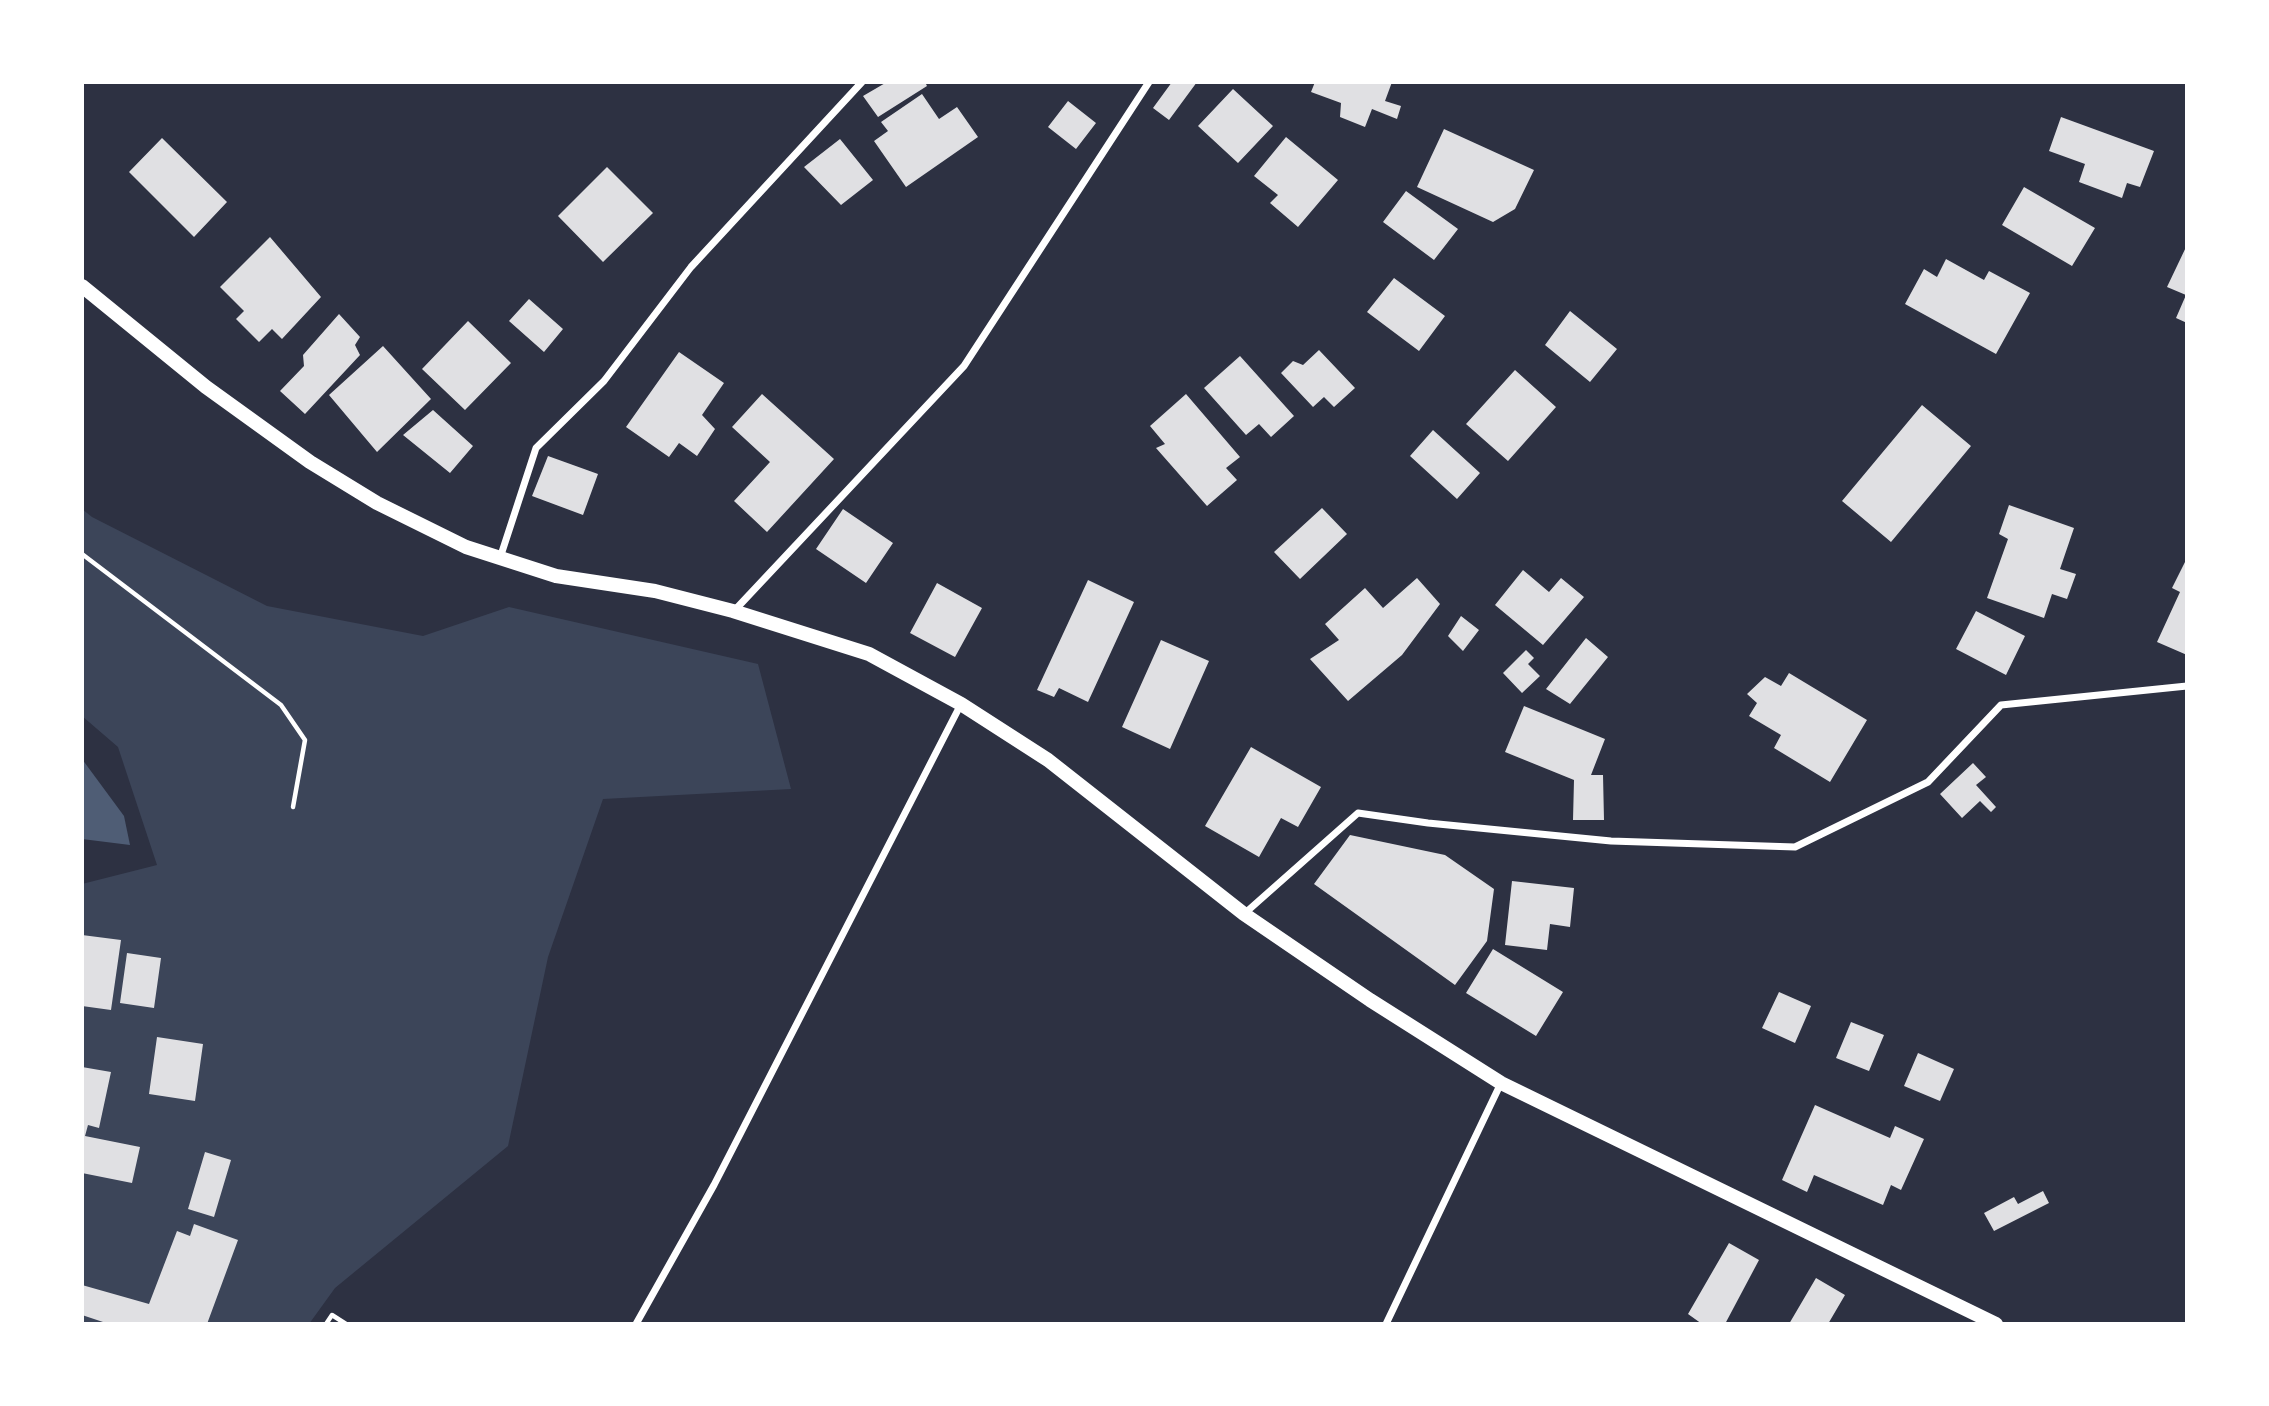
<!DOCTYPE html>
<style>
body{margin:0}
#map{position:relative;width:2269px;height:1406px;overflow:hidden;background:#2d3142;font-family:"Source Serif 4",serif}
canvas{display:block}
.frame{position:absolute;inset:0;border:84px solid #fff;pointer-events:none}
</style>
<div id="map">
<canvas width="2269" height="1406"></canvas>
<div class="frame"></div>
</div>
<script>
const ctx = document.querySelector('canvas').getContext('2d');
ctx.lineJoin = 'round';
function paint(path, color) {
  ctx.fillStyle = color;
  ctx.fill(path, 'evenodd');
}
function shape(rows) {
  const path = new Path2D();
  for (const r of rows) {
    path.moveTo(r[0], r[1]);
    for (let i = 2; i < r.length; i += 2) path.lineTo(r[i], r[i + 1]);
  }
  return path;
}
function trace(path, color, width, dash) {
  ctx.strokeStyle = color;
  ctx.lineWidth = width;
  ctx.lineCap = dash ? 'butt' : 'round';
  ctx.setLineDash(dash || []);
  ctx.stroke(path);
}
const green = shape([
 [82,509,92,517,267,606,423,636,509,607,758,664,791,789,603,799,548,957,508,1146,335,1288,309,1324,82,1324,82,884,157,865,118,747,82,716]
]);
const water = shape([
 [82,759,124,816,130,845,82,839]
]);
const building = shape([
 [887,82,925,82,927,86,878,117,863,96],
 [1172,82,1197,82,1169,120,1153,108],
 [1315,82,1392,82,1385,101,1401,106,1397,119,1372,109,1365,127,1340,117,1341,103,1311,92],
 [1233,89,1273,126,1238,163,1198,126],
 [922,94,939,119,957,107,978,137,906,187,874,141,888,131,881,122],
 [1068,101,1096,123,1076,149,1048,127],
 [2061,117,2154,151,2140,187,2127,183,2122,198,2079,182,2085,164,2049,151],
 [1444,129,1534,170,1515,209,1493,222,1417,187],
 [1286,137,1338,180,1298,227,1270,203,1278,195,1254,176],
 [162,138,227,202,194,237,129,172],
 [840,139,873,180,841,205,804,167],
 [607,167,653,213,603,262,558,216],
 [2024,187,2095,228,2072,266,2002,225],
 [1406,191,1458,229,1434,260,1383,222],
 [270,237,321,297,282,339,272,329,259,342,236,319,244,311,220,287],
 [2187,245,2187,323,2176,318,2186,295,2167,287],
 [1946,259,1984,280,1989,271,2030,293,1996,354,1905,304,1924,269,1937,277],
 [1394,278,1445,316,1419,351,1367,312],
 [529,299,563,329,544,352,509,321],
 [1570,311,1617,349,1590,382,1545,345],
 [339,314,360,337,355,345,360,355,305,414,280,391,304,366,303,355],
 [468,321,511,363,465,410,422,369],
 [383,346,431,399,377,452,329,395],
 [1319,350,1355,388,1334,407,1324,397,1313,407,1281,373,1293,361,1303,365],
 [679,352,724,383,702,415,715,429,697,456,679,443,669,457,626,427],
 [1240,356,1294,416,1271,437,1259,424,1246,435,1204,388],
 [1515,370,1556,407,1508,461,1466,424],
 [762,394,834,459,767,532,734,501,770,462,732,427],
 [1186,394,1240,457,1226,468,1237,480,1207,506,1156,448,1165,444,1150,426],
 [1922,405,1971,446,1891,542,1842,501],
 [433,410,473,446,450,473,403,435],
 [1433,430,1480,473,1457,499,1410,456],
 [548,456,598,474,583,515,532,496],
 [2009,505,2074,528,2060,569,2076,574,2067,599,2052,594,2044,618,1987,598,2008,539,1999,534],
 [1322,508,1347,534,1300,579,1274,552],
 [843,509,893,543,866,583,816,549],
 [2187,558,2187,655,2157,642,2180,592,2172,588],
 [1523,570,1549,592,1561,578,1584,597,1543,645,1495,605],
 [1417,578,1440,604,1402,655,1348,701,1310,659,1339,640,1325,624,1365,588,1383,608],
 [1088,580,1134,602,1088,702,1059,688,1054,697,1037,690],
 [937,583,982,608,955,657,910,633],
 [1976,611,2025,636,2006,675,1956,649],
 [1461,616,1479,630,1463,651,1448,636],
 [1586,638,1608,657,1570,704,1546,689],
 [1161,640,1209,661,1170,749,1122,727],
 [1526,650,1534,658,1528,664,1540,676,1522,693,1503,673],
 [1789,673,1867,720,1830,782,1774,748,1781,735,1749,716,1757,703,1747,694,1765,677,1781,686],
 [1524,706,1605,739,1591,775,1603,775,1604,820,1573,820,1574,780,1505,752],
 [1251,747,1321,787,1298,827,1281,818,1259,857,1205,826],
 [1973,763,1986,777,1976,785,1996,807,1991,812,1980,801,1962,818,1940,794],
 [1350,835,1445,855,1494,889,1487,941,1455,985,1314,884],
 [1512,881,1574,888,1570,927,1550,924,1547,950,1505,945],
 [82,935,121,940,111,1010,82,1006],
 [1493,949,1563,992,1536,1036,1466,993],
 [127,953,161,958,154,1008,120,1003],
 [1779,992,1811,1006,1795,1043,1762,1028],
 [1851,1022,1884,1035,1869,1071,1836,1058],
 [157,1037,203,1044,195,1101,149,1094],
 [1918,1053,1954,1069,1940,1101,1904,1086],
 [82,1067,111,1072,99,1128,88,1125,85,1136,140,1147,132,1183,82,1173],
 [1815,1105,1890,1138,1895,1126,1924,1139,1901,1190,1891,1185,1883,1205,1814,1175,1807,1192,1782,1180],
 [205,1152,231,1160,214,1217,188,1209],
 [2043,1191,2049,1203,1994,1231,1984,1213,2014,1197,2018,1204],
 [194,1224,238,1240,207,1324,109,1324,82,1315,82,1285,149,1304,177,1231,190,1236],
 [1729,1243,1759,1260,1725,1324,1702,1324,1688,1314],
 [1816,1278,1845,1295,1828,1324,1789,1324]
]);
const path = shape([
 [82,554,281,705,305,740,293,807],
 [326,1324,332,1315,346,1324]
]);
const minor = shape([
 [500,558,536,448,604,381,691,267,862,82],
 [734,611,964,366,1149,82],
 [1244,914,1358,813,1428,823,1611,841,1795,847,1928,782,2001,705,2187,686],
 [636,1324,714,1185,961,704],
 [1386,1324,1501,1083]
]);
const secondary = shape([
 [82,286,206,387,310,462,377,503,466,547,556,576,655,591,733,611,869,654,961,704,1048,760,1244,914,1370,1000,1501,1083,1996,1324]
]);
paint(green, '#3c4559');
paint(water, '#4f5d75');
paint(building, '#e0e0e3');
trace(path, '#fff', 4.5);
trace(minor, '#fff', 7);
trace(secondary, '#fff', 14);
</script>
